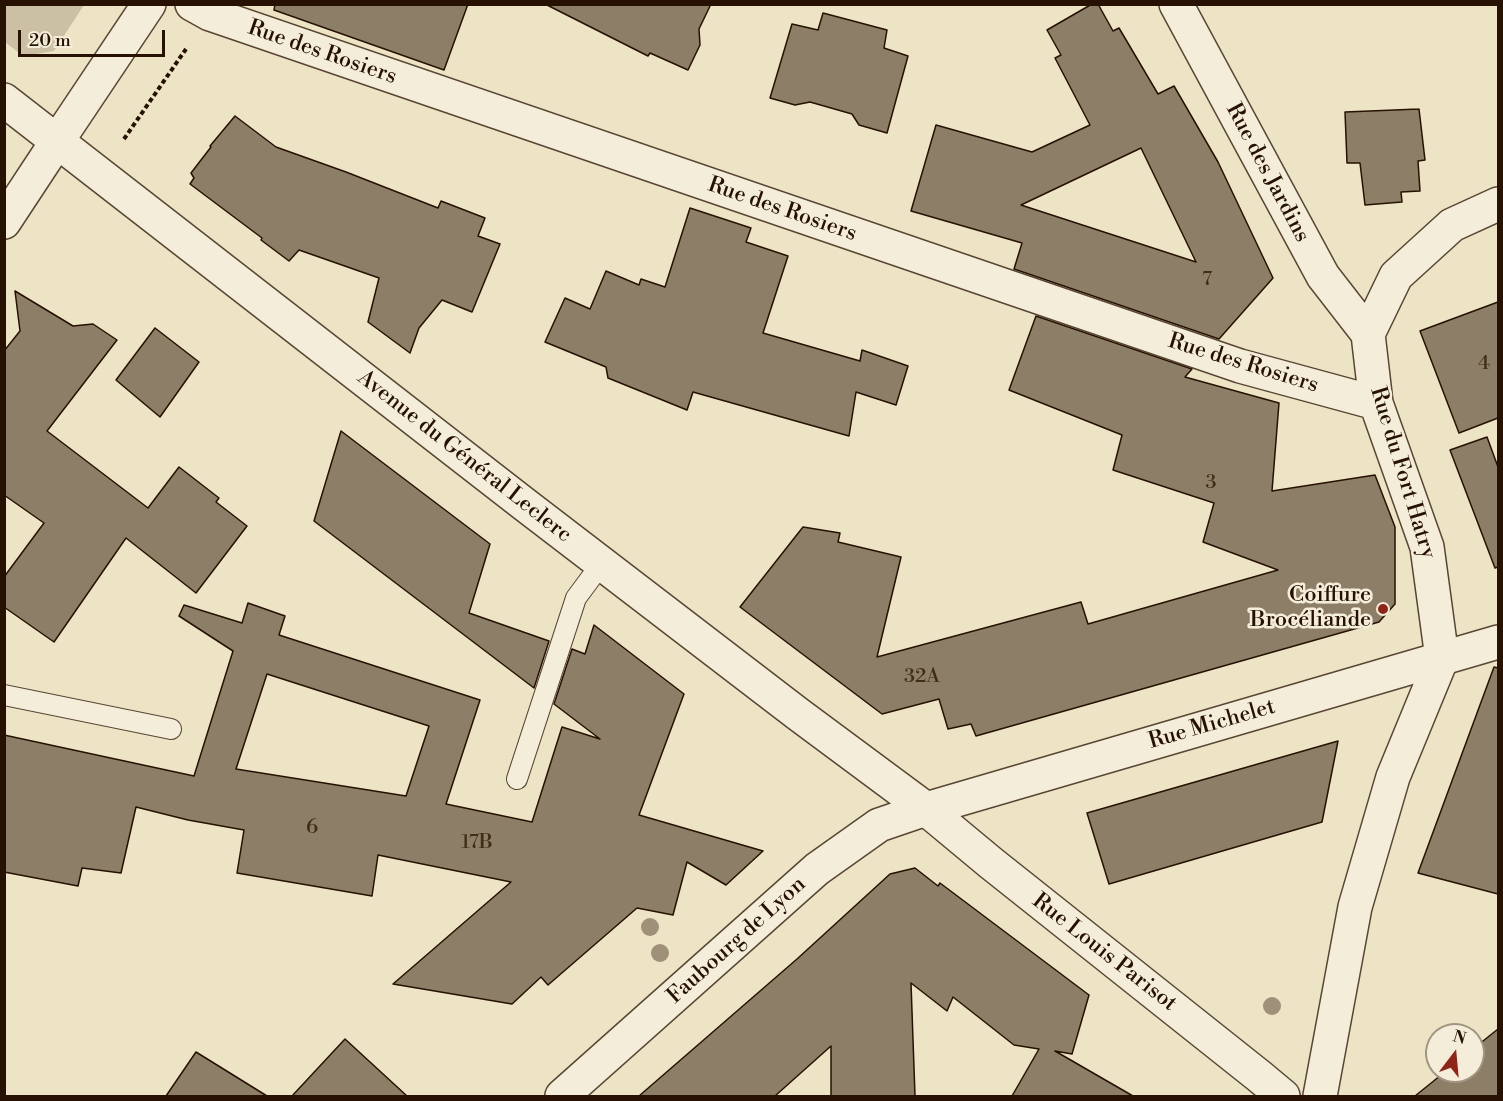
<!DOCTYPE html>
<meta charset="utf-8">
<style>
body{margin:0}
#map{position:relative;width:1503px;height:1101px;overflow:hidden;background:#ede3c5;font-family:"Libre Bodoni",serif}
canvas{display:block}
.frame{position:absolute;inset:0;border:6px solid #261102;pointer-events:none}
.north{position:absolute;left:1425px;top:1023px;width:60px;height:60px;box-sizing:border-box;background:#f3edd9;border:2px solid #a19583;border-radius:50%;rotate:16deg;font-size:16px;font-weight:700;line-height:24px;text-align:center;color:#261102}
.north::after{content:'';display:block;margin:auto;width:21px;height:27px;background:#8f2418;clip-path:polygon(50% 0,100% 100%,50% 72%,0 100%)}
.scale{position:absolute;left:18px;top:30px;width:147px;height:27px;box-sizing:border-box;border:3px solid #261102;border-top:0;padding-left:8px;font-size:18px;line-height:21px;white-space:nowrap;color:#261102;-webkit-text-stroke:4px #f3edd9;paint-order:stroke}
</style>
<div id="map">
<canvas width="1503" height="1101"></canvas>
<div class="frame"></div>
<div class="north">N</div>
<div class="scale">20 m</div>
</div>
<script>
const ctx = document.querySelector('canvas').getContext('2d');
ctx.lineJoin = 'round';
function paint(path, color) {
  ctx.fillStyle = color;
  ctx.fill(path, 'evenodd');
}
function shape(rows) {
  const path = new Path2D();
  for (const r of rows) {
    path.moveTo(r[0], r[1]);
    for (let i = 2; i < r.length; i += 2) path.lineTo(r[i], r[i + 1]);
  }
  return path;
}
function trace(path, color, width, dash) {
  ctx.strokeStyle = color;
  ctx.lineWidth = width;
  ctx.lineCap = dash ? 'butt' : 'round';
  ctx.setLineDash(dash || []);
  ctx.stroke(path);
}
function label(font, color, halo, rows, align = 'center') {
  ctx.font = font + ' "Libre Bodoni",serif';
  ctx.lineWidth = 5;
  ctx.setLineDash([]);
  ctx.textBaseline = 'middle';
  ctx.strokeStyle = halo;
  ctx.fillStyle = color;
  for (const [text, x, y, turn = 0] of rows) {
    ctx.save();
    ctx.translate(x, y);
    ctx.rotate((+turn || 0) * Math.PI / 180);
    ctx.textAlign = isNaN(turn) ? turn : align;
    if (halo) ctx.strokeText(text, 0, 0);
    ctx.fillText(text, 0, 0);
    ctx.restore();
  }
}
const green = shape([
 [4,5,5,4,84,5,54,51,23,56,5,42]
]);
const building = shape([
 [275,4,468,4,444,70,274,10,275,4],
 [545,4,711,4,699,29,700,45,688,70,650,53,648,56,545,4],
 [1092,4,1098,4,1113,31,1119,28,1158,94,1174,86,1218,162,1273,278,1219,339,1014,269,1022,243,911,211,936,125,1032,152,1090,125,1055,58,1061,55,1047,30,1092,4],
 [1141,148,1196,262,1021,205,1141,148],
 [823,13,887,30,884,48,908,56,887,133,859,125,852,114,810,102,795,105,770,98,792,24,818,30,823,13],
 [1419,109,1425,160,1418,161,1420,191,1401,192,1402,202,1365,205,1360,163,1347,163,1345,112,1419,109],
 [235,116,276,147,346,172,438,208,441,201,485,218,478,236,500,244,472,312,442,300,419,328,410,353,368,322,379,278,299,250,289,261,261,240,262,238,190,184,194,178,191,173,211,147,210,146,235,116],
 [690,208,751,228,746,242,788,256,763,333,860,361,862,350,908,366,896,405,856,392,849,436,693,392,687,410,608,378,606,367,545,342,565,298,590,309,606,271,639,285,641,279,665,287,690,208],
 [15,291,73,326,93,324,117,340,47,431,148,508,179,467,219,498,216,502,247,526,196,593,126,538,54,642,4,607,4,577,44,523,4,495,4,351,20,331,15,291],
 [1498,302,1498,418,1459,433,1420,331,1498,302],
 [1036,316,1192,369,1185,377,1279,403,1272,491,1375,475,1395,527,1395,604,1379,622,976,736,971,724,948,729,939,699,882,714,740,607,803,527,840,533,838,542,901,557,877,657,1081,602,1088,624,1278,570,1203,542,1214,503,1113,470,1122,435,1009,390,1036,316],
 [155,328,199,362,160,417,116,380,155,328],
 [341,431,490,544,469,613,549,641,534,688,314,521,341,431],
 [1487,437,1498,467,1498,567,1495,568,1450,450,1487,437],
 [248,603,285,616,279,635,480,700,446,804,532,822,562,727,600,739,554,704,572,649,585,654,594,625,684,694,639,815,763,851,726,885,687,862,673,915,637,908,548,985,541,977,512,1004,393,984,511,882,378,855,372,896,237,873,244,830,188,820,136,807,121,873,82,868,78,886,4,872,4,735,194,776,233,651,179,616,184,605,242,623,248,603],
 [267,674,429,726,406,796,236,769,267,674],
 [1494,667,1498,668,1498,894,1418,873,1494,667],
 [1338,741,1322,822,1109,884,1087,813,1338,741],
 [915,868,938,886,940,883,1089,995,1072,1054,1055,1051,1133,1096,1012,1096,1039,1049,1014,1045,953,997,947,1011,911,983,915,1096,831,1096,831,1046,775,1096,639,1096,797,959,890,874,915,868],
 [1498,1029,1498,1096,1415,1096,1446,1071,1473,1071,1473,1049,1498,1029],
 [345,1039,407,1096,292,1096,345,1039],
 [196,1052,267,1096,166,1096,196,1052]
]);
const path = shape([
 [124,139,186,49]
]);
const service = shape([
 [4,695,171,729],
 [517,779,576,598,602,563]
]);
const minor = shape([
 [192,4,210,14,1240,366,1376,403],
 [1176,4,1323,276,1368,334],
 [4,222,58,140],
 [926,809,991,863,1259,1076,1283,1096],
 [1320,1096,1355,907,1393,777,1442,658,1427,547,1376,403,1368,334,1396,276,1452,225,1498,204]
]);
const tertiary = shape([
 [4,100,524,504,798,714,926,809],
 [58,140,149,4],
 [562,1096,817,869,879,825,926,809,1498,642]
]);
const trees = [
 [650,927],
 [660,953],
 [1272,1006]
];
const markers = [
 [1383,609,6,"#8f2418"]
];
const numberNames = [
 ["7",1207,280],
 ["4",1484,364],
 ["3",1211,483],
 ["32A",922,677],
 ["6",312,828],
 ["17B",477,843]
];
const streetNames = [
 ["Rue des Rosiers",322,53,19],
 ["Rue des Jardins",1267,173,62],
 ["Rue des Rosiers",782,210,19],
 ["Rue des Rosiers",1243,364,17],
 ["Avenue du Général Leclerc",464,457,38],
 ["Rue du Fort Hatry",1402,473,73],
 ["Rue Michelet",1212,725,-16],
 ["Faubourg de Lyon",737,941,-42],
 ["Rue Louis Parisot",1104,953,38]
];
const poiNames = [
 ["Coiffure",1371,596],
 ["Brocéliande",1371,621]
];
paint(green, '#cbbfa4');
paint(building, '#8d7e67');
trace(building, '#261102', 1.5);
trace(service, '#584633', 22);
trace(minor, '#584633', 36);
trace(tertiary, '#584633', 36);
trace(path, '#261102', 4, [4.5, 3]);
trace(service, '#f3edd9', 20);
trace(minor, '#f3edd9', 33);
trace(tertiary, '#f3edd9', 33);
ctx.fillStyle = '#9f9179';
for (const [x, y] of trees) {
  ctx.beginPath();
  ctx.arc(x, y, 9, 0, 2 * Math.PI);
  ctx.fill();
}
for (const [x, y, r, color] of markers) {
  const dot = new Path2D();
  dot.arc(x, y, r, 0, 2 * Math.PI);
  ctx.fillStyle = color;
  ctx.fill(dot);
  trace(dot, '#f3edd9', 2);
}
label('20px', '#402c1b', null, numberNames);
label('22px', '#261102', '#f3edd9', streetNames);
label('22px', '#261102', '#f3edd9', poiNames, 'right');
</script>
